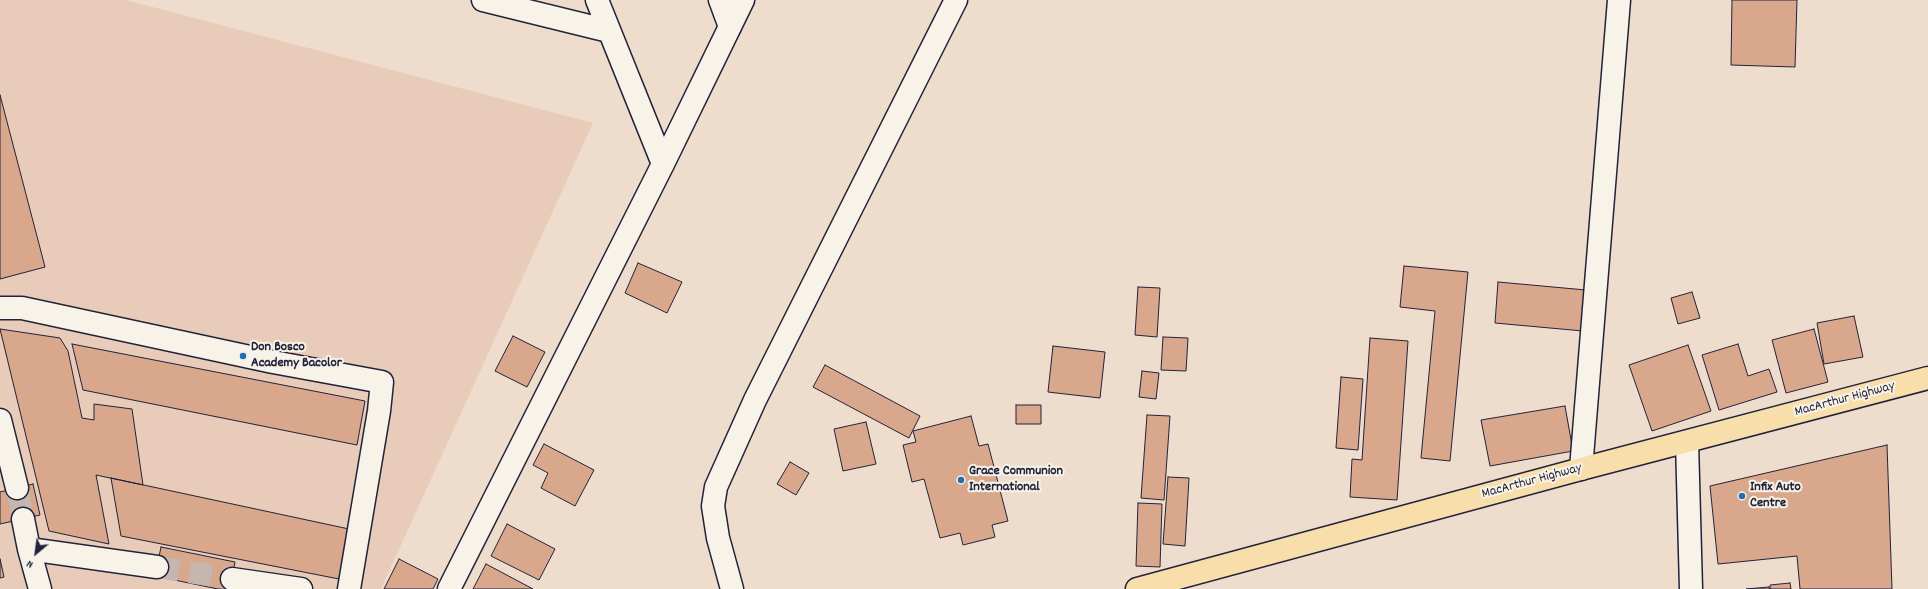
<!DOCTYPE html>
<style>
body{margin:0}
#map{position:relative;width:1928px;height:589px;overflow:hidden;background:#eedccc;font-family:Dekko,sans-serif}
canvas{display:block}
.north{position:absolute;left:16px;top:533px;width:40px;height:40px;-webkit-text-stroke:3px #f7f3e8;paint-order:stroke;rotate:209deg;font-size:11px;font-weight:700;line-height:16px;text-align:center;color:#22223b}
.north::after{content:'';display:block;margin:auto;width:14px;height:18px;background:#22223b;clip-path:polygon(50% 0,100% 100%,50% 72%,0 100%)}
</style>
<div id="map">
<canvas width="1928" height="589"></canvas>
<div class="north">N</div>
</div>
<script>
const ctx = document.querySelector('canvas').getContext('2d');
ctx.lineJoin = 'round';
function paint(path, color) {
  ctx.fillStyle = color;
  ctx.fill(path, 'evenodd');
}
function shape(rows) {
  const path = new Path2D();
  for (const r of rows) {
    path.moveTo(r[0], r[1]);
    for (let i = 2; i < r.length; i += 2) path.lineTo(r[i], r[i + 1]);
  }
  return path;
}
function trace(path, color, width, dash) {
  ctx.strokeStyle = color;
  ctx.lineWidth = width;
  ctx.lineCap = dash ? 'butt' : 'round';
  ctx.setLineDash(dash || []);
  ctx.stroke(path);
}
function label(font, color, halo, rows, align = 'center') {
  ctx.font = font + ' Dekko,sans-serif';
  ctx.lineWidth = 4;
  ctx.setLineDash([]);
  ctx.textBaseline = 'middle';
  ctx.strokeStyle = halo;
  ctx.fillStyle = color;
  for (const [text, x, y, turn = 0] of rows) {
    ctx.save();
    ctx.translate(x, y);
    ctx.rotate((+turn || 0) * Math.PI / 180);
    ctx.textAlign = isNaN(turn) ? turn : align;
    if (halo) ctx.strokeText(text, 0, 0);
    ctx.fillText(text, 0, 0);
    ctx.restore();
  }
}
const built = shape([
 [0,0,126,0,593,123,381,589,0,589]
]);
const building = shape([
 [1732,0,1797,0,1795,67,1731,65,1732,0],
 [0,95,45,267,0,279,0,95],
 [638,263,682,282,667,313,625,293,638,263],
 [1404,266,1468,272,1450,461,1421,458,1435,311,1400,307,1404,266],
 [1498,282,1586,290,1583,331,1495,323,1498,282],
 [1138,287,1160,288,1157,337,1135,335,1138,287],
 [1692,292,1700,318,1678,324,1671,298,1692,292],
 [1854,316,1863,357,1824,364,1817,323,1854,316],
 [0,329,60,338,68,351,82,418,94,420,94,404,132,409,143,485,96,475,109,544,49,531,0,329],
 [1814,329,1828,382,1786,393,1772,340,1814,329],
 [513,336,545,352,527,387,495,371,513,336],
 [1163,337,1188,338,1186,371,1161,370,1163,337],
 [1370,338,1408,341,1397,500,1350,497,1352,459,1362,460,1370,338],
 [72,344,365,401,357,445,83,390,72,344],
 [1738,344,1748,376,1769,369,1777,392,1719,410,1702,355,1738,344],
 [1688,345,1711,411,1652,431,1629,365,1688,345],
 [1053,346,1105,352,1100,398,1048,392,1053,346],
 [825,365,920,416,909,438,813,387,825,365],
 [1142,371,1159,373,1156,399,1139,397,1142,371],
 [1341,377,1363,379,1358,450,1336,448,1341,377],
 [1016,405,1041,405,1041,424,1016,424,1016,405],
 [1565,406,1573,451,1490,466,1481,420,1565,406],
 [1147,415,1170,416,1164,500,1141,498,1147,415],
 [971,416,979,446,988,444,1008,521,992,525,995,537,963,545,960,533,940,538,924,479,912,482,903,445,916,442,913,431,971,416],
 [866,422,876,464,843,471,834,429,866,422],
 [544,444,594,470,575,506,541,488,548,473,533,465,544,444],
 [1887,445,1892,589,1800,589,1797,556,1718,564,1710,486,1887,445],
 [790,462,809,473,796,495,777,484,790,462],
 [1168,477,1189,478,1185,546,1163,544,1168,477],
 [111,478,349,529,339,579,121,536,111,478],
 [33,484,40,515,0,524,0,492,33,484],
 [1138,503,1162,504,1160,567,1136,566,1138,503],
 [507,524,555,549,539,580,491,556,507,524],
 [161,547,235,562,230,589,218,589,155,576,161,547],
 [0,559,4,577,0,578,0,559],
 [399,559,438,579,433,589,384,589,399,559],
 [486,564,533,589,473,589,486,564],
 [1790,583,1791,589,1770,589,1770,585,1790,583],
 [1769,587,1770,589,1746,589,1769,587]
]);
const minorTunnel = shape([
 [17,488,23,519],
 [157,567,232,579]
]);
const minor = shape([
 [483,0,609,31],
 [597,0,663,164],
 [720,0,730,27],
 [0,308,22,308,273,362,382,382,379,411,349,589],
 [0,420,17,488],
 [1687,442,1691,589],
 [1581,469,1619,0],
 [23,519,29,549,40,589],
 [29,549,157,567],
 [232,579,301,589],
 [449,589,663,164,743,0],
 [732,589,718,538,713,506,716,487,755,400,956,0]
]);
const major = shape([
 [1137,589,1581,469,1928,378]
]);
const markers = [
 [243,356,4,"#1f6fb2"],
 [961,480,4,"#1f6fb2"],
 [1742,496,4,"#1f6fb2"]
];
const poiNames = [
 ["Don Bosco",251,348],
 ["Academy Bacolor",251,364],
 ["Grace Communion",969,472],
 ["International",969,488],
 ["Infix Auto",1750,488],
 ["Centre",1750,504]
];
const streetNames = [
 ["MacArthur Highway",1845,400,-15],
 ["MacArthur Highway",1532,482,-15]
];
paint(built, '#e8ccb9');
paint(building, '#d9a88c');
trace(building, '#22223b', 1);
trace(minorTunnel, '#c5b7af', 22, [22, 11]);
trace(minor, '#22223b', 25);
trace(major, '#22223b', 25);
trace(minor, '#f7f3e8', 22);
trace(major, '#f8deab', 22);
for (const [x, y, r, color] of markers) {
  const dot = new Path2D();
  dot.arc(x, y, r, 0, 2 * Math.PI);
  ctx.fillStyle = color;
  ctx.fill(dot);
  trace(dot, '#f7f3e8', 1.5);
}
label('bold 14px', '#22223b', '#f7f3e8', poiNames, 'left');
label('14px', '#22223b', '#f7f3e8', streetNames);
</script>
